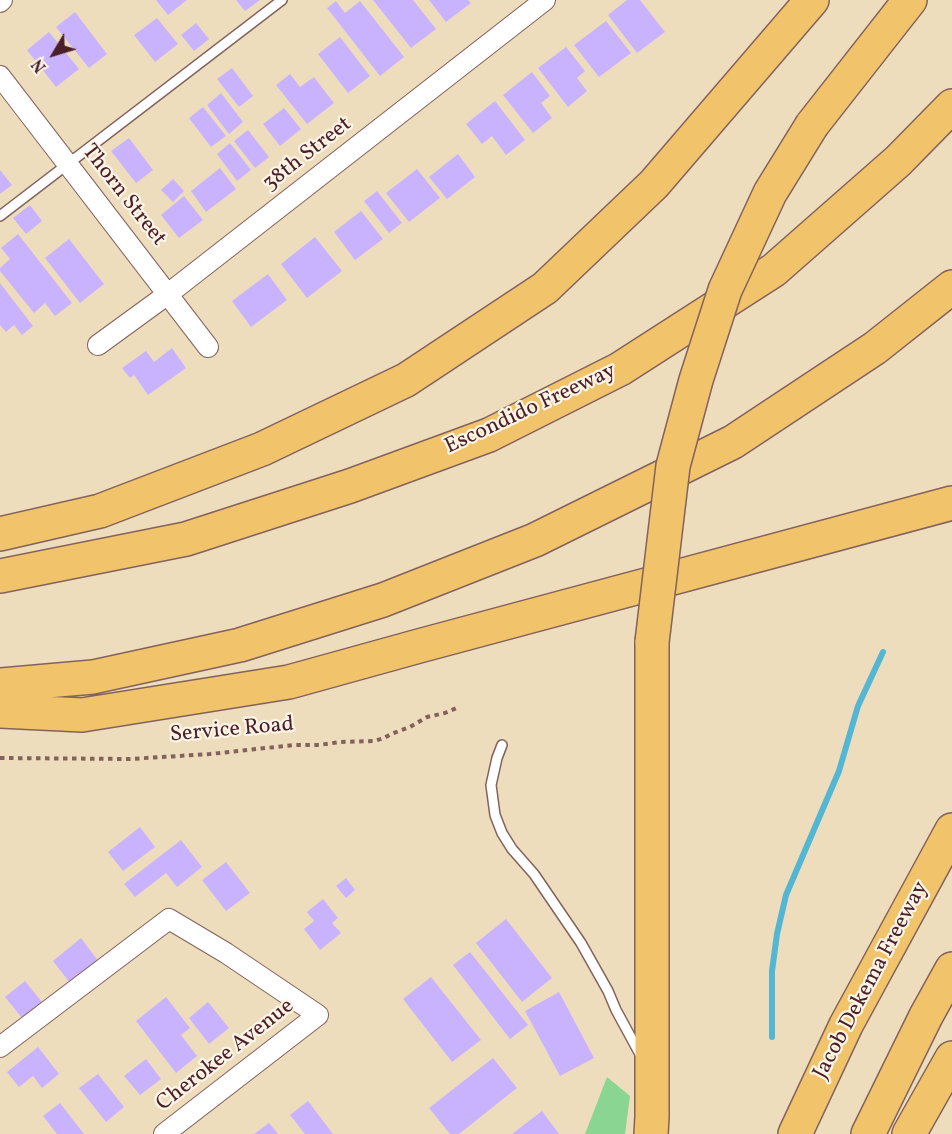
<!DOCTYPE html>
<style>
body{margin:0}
#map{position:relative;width:952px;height:1134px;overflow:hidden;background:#eeddbc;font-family:Vollkorn,serif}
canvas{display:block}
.north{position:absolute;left:24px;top:24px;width:60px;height:60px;-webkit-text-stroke:4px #fcf5e5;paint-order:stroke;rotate:232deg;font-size:16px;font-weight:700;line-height:24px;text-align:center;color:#4a1f2b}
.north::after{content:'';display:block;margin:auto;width:21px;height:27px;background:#4a1f2b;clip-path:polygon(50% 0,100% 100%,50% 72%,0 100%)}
</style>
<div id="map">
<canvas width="952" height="1134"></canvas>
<div class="north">N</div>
</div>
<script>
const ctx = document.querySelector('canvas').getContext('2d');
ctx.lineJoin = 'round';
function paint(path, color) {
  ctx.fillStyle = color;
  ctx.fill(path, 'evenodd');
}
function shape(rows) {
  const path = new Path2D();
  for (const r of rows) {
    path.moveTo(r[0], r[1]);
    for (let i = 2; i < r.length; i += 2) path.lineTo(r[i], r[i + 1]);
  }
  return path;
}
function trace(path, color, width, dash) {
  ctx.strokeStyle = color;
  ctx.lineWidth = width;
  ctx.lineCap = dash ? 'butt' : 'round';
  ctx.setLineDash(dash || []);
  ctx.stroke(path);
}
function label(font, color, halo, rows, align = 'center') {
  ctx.font = font + ' Vollkorn,serif';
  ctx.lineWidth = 4.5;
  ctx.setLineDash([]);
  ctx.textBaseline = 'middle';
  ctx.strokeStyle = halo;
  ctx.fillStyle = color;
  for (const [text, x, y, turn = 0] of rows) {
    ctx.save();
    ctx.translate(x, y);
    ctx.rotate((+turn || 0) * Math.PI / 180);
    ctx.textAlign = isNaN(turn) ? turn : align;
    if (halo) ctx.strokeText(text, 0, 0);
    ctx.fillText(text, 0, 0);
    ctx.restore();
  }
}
const green = shape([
 [607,1077,630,1096,625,1134,585,1134]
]);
const stream = shape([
 [772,1037,772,971,777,934,786,895,839,771,858,706,883,652]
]);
const building = shape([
 [156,0,187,0,168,15],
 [236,0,260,0,245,11],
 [373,0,413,0,436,29,411,48],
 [429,0,468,0,471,3,446,22],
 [627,0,640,0,665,32,637,53,608,15],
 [336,1,345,13,360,1,404,57,380,76,327,8],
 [75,12,107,54,89,68,56,27],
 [157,18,178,44,155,62,134,35],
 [606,21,631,53,599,77,574,45],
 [196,23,209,39,194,51,181,35],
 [49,32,79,69,56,87,27,50],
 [340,37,370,76,348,93,318,54],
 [566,47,585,71,577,78,587,91,568,107,538,68],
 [232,68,253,96,239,107,217,79],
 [532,72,550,96,541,103,552,118,533,133,503,95],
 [290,74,300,87,314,77,334,103,307,124,276,85],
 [221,93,243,122,229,134,207,105],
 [495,101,525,140,506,155,492,136,482,144,466,124],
 [203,107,226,136,211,147,189,118],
 [284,108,301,129,280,146,263,124],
 [248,130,269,157,255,168,234,141],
 [129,138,153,170,136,183,111,151],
 [230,143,251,170,237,181,217,154],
 [458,154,475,177,447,199,429,177],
 [220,168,236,189,206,212,191,191],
 [417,169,440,198,409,222,386,193],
 [0,170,12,185,0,194],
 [173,179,184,191,173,202,161,190],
 [377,191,402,223,389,233,364,201],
 [184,196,203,220,179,238,161,215],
 [30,205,42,221,26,234,13,218],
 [361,211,383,239,355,260,334,232],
 [18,234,72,303,55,316,45,303,34,313,0,271,0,268,10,259,1,248],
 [315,237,342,271,307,298,281,264],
 [69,239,104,284,80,303,45,258],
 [268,274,287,300,251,327,232,301],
 [0,283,33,326,22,335,14,325,6,332,0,325],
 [172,348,186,368,148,395,134,375,130,378,122,368,146,351,154,362],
 [140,827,155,847,123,871,108,852],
 [181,840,202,867,177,887,166,873,135,897,124,884],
 [226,862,250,893,226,911,202,880],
 [346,878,355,890,346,898,336,886],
 [323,899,338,918,332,923,341,933,320,950,304,929,314,921,307,912],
 [506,919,552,978,522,1002,476,943],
 [81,938,102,966,74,988,53,961],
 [470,952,528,1025,510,1039,453,965],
 [431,977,481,1040,452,1062,403,999],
 [25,981,42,1002,22,1018,5,997],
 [559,992,594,1058,560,1076,525,1011],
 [166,997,190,1028,181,1035,197,1056,176,1073,136,1021],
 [208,1002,229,1028,209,1044,189,1018],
 [38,1047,59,1074,42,1088,33,1076,19,1087,7,1072],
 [493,1058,517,1088,459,1134,450,1134,429,1108],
 [146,1059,161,1079,140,1095,124,1076],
 [98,1074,124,1107,106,1122,79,1088],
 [308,1101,333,1134,305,1134,290,1115],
 [60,1103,84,1134,57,1134,43,1116],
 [542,1111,559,1134,512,1134],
 [269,1123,278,1134,254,1134]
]);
const path = shape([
 [0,758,130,759,210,754,294,745,319,745,340,742,374,741,384,738,391,734,410,727,427,717,445,713,459,707]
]);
const lane = shape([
 [0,216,282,0],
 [502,745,497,758,491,785,495,815,502,833,512,849,534,874,581,943,608,991,616,1010,641,1056]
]);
const street = shape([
 [0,2,2,0],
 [0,76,208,347],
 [98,345,168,294,545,0],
 [0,1047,169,919,226,953,318,1015,164,1134]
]);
const highway = shape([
 [812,125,910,0],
 [0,534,100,511,262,449,406,380,545,288,654,184,812,0],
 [0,576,186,539,350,486,489,435,620,369,774,270,898,161,952,106],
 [0,685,93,677,240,645,383,600,535,540,733,442,875,348,952,287],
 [0,711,82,715,289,682,419,646,952,503],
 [651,1134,652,1117,652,642],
 [795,1134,846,1025,952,830],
 [868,1134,926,1016,952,969],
 [909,1134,952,1058]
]);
const highwayBridge = shape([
 [652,642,673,466,696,380,725,290,770,193,812,125]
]);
const streetNames = [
 ["38th Street",308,155,-38],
 ["Thorn Street",123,196,52],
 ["Escondido Freeway",531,410,-25],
 ["Service Road",232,731,-5],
 ["Jacob Dekema Freeway",872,981,-62],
 ["Cherokee Avenue",226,1056,-38]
];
paint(green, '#8ad592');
trace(stream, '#53b6d2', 6);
paint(building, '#c9b3fe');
trace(lane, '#83625e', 12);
trace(street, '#83625e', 22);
trace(highway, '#83625e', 36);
trace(path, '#83625e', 4, [4.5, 4.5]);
trace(lane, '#fff', 9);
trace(street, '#fff', 20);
trace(highway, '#f1c36a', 33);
trace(highwayBridge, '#83625e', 36, []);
trace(highwayBridge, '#f1c36a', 33);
label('22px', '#4a1f2b', '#fcf5e5', streetNames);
</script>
